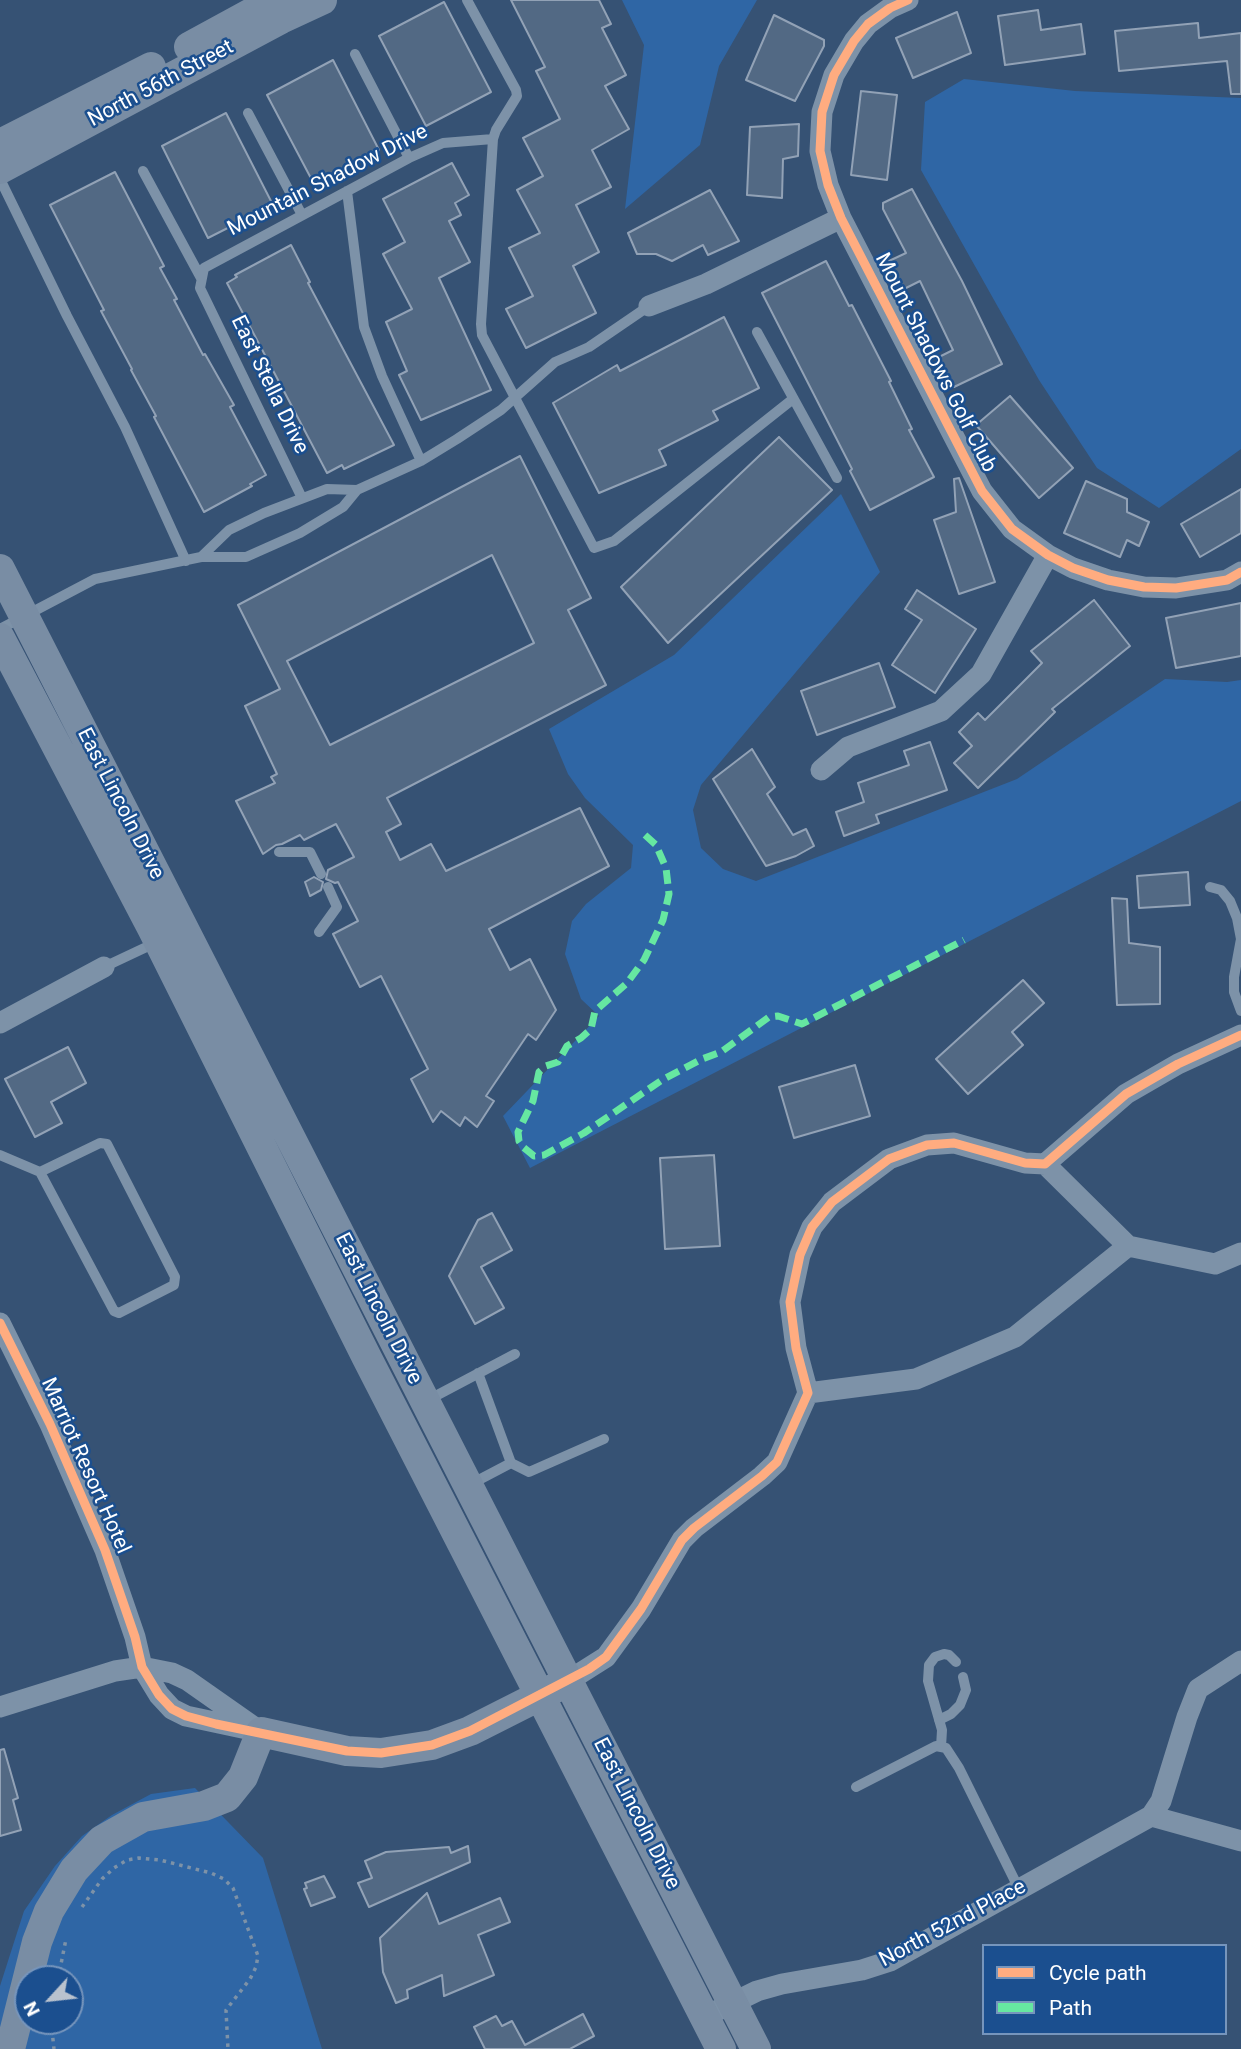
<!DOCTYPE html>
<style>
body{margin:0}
#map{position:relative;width:1241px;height:2049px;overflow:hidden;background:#365274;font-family:Roboto,sans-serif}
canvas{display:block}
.legend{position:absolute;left:982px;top:1944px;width:245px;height:91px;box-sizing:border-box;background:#1b4f8f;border:2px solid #7695bc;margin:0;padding:9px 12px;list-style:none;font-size:21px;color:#fff}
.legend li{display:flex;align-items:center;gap:14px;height:35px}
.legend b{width:35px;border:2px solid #7695bc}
.north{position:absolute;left:14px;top:1965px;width:70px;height:70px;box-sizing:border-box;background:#1b4f8f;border:2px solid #7695bc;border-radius:50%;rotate:243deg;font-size:19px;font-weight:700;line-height:28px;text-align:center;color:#fff}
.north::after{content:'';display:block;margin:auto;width:24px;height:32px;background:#b9c2ce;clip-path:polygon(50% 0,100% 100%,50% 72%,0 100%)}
</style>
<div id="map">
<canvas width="1241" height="2049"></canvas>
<ul class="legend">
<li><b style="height:9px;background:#ffac80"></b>Cycle path</li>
<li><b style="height:9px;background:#66e7a1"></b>Path</li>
</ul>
<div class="north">N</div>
</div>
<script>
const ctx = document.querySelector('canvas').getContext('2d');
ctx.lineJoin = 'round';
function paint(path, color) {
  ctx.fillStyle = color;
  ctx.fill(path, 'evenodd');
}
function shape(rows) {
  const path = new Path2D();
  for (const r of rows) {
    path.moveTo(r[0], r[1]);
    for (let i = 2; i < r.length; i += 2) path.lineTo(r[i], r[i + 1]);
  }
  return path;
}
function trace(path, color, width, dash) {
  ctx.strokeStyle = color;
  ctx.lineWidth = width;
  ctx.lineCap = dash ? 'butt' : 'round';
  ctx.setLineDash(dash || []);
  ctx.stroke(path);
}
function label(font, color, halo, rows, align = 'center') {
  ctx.font = font + ' Roboto,sans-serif';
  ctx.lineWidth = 5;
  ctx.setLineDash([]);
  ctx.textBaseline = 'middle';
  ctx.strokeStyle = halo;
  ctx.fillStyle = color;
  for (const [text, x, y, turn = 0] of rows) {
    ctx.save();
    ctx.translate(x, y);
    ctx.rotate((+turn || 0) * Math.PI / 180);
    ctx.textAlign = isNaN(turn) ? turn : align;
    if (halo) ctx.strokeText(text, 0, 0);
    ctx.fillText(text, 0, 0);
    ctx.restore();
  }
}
const green = shape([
 [622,0,757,0,719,66,700,145,625,209,644,45],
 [964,79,1075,91,1241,98,1241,449,1159,508,1097,468,1039,380,921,170,925,102],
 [841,494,880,572,701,785,693,810,701,848,723,869,756,881,1017,779,1165,679,1227,682,1241,680,1241,801,530,1168,503,1116,599,1016,581,999,565,954,572,921,586,904,631,868,633,845,585,798,568,774,549,729,674,655],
 [195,1788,263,1858,322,2049,0,2049,0,1986,24,1911,55,1866,82,1836,112,1815,151,1794],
 [28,1979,70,1979,70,2021,28,2021]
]);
const building = shape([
 [511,0,599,0,611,24,602,28,626,75,605,86,629,129,592,150,611,187,576,205,599,252,573,266,596,313,526,348,506,309,533,296,509,248,540,233,517,190,543,176,523,138,560,119,536,71,545,67,511,0],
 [444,2,491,92,426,126,379,36,444,2],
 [1038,10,1041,30,1081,24,1085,54,1005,65,998,16,1038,10],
 [957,12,971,53,913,78,896,38,957,12],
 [774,15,824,40,824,46,795,101,746,80,774,15],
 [1198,23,1199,38,1241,33,1241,94,1231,94,1227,61,1119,71,1115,31,1198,23],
 [333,60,379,150,314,184,267,95,333,60],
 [861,91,897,95,887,180,851,175,861,91],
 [226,113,273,205,208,238,162,146,226,113],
 [799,124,798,156,783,159,782,198,747,195,750,127,799,124],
 [452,163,469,195,455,203,461,215,449,221,470,262,439,278,491,390,421,420,399,375,407,371,386,322,412,309,383,254,405,242,383,199,452,163],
 [115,172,164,266,160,268,177,299,174,300,203,355,205,354,234,405,230,407,266,475,250,484,252,486,204,512,154,417,156,416,131,370,132,369,101,311,104,310,50,205,115,172],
 [912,189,962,281,1002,364,954,387,939,357,953,350,920,281,904,289,889,261,906,253,883,209,883,203,912,189],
 [710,190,739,241,708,255,703,245,672,261,656,254,637,254,628,233,710,190],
 [291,245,310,282,308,283,394,445,344,469,342,465,327,473,227,283,237,277,235,275,291,245],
 [826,261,849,306,852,305,891,381,889,382,912,429,909,430,934,477,870,510,850,471,852,469,762,293,826,261],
 [724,317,759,388,713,411,718,420,659,450,666,465,599,493,553,403,617,365,620,371,724,317],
 [1010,396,1073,468,1039,498,976,425,1010,396],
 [779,437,832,490,668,643,621,587,779,437],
 [520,456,591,598,568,610,606,685,387,798,401,824,386,832,400,860,431,844,446,871,580,808,609,866,489,929,510,970,530,959,556,1010,536,1040,528,1034,486,1096,494,1101,477,1127,465,1117,460,1126,441,1111,433,1122,411,1079,428,1069,381,976,360,987,333,934,358,921,338,882,335,883,326,879,328,870,354,857,336,824,304,840,300,835,282,844,276,845,263,854,236,801,275,783,271,777,277,774,245,706,280,689,238,605,520,456],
 [492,555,534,643,330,745,287,661,492,555],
 [959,478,995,582,959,594,934,520,956,512,954,479,959,478],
 [1086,481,1127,499,1127,512,1149,522,1139,546,1127,540,1120,557,1064,533,1086,481],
 [1241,489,1241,533,1200,557,1181,524,1241,489],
 [917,590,976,629,935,693,892,665,922,620,905,609,917,590],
 [1094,600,1130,646,1052,709,1055,712,978,788,954,763,972,746,959,732,978,713,985,720,1042,663,1031,651,1094,600],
 [1241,603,1241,656,1176,668,1166,618,1241,603],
 [879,663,895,707,817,735,801,691,879,663],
 [930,742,947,790,876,815,879,823,844,836,836,812,864,802,858,783,909,765,904,751,930,742],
 [752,749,775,787,767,794,793,835,806,829,814,846,796,856,766,866,713,779,752,749],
 [1188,872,1190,905,1139,908,1137,876,1188,872],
 [314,877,323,882,321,890,310,896,305,882,314,877],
 [1112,898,1127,899,1129,943,1160,947,1160,1004,1117,1005,1112,898],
 [1023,980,1044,1003,1012,1032,1023,1045,968,1094,936,1059,1023,980],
 [68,1047,86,1083,51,1102,62,1123,35,1137,5,1079,68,1047],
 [855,1065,870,1116,794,1138,779,1087,855,1065],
 [714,1155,720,1246,665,1249,660,1158,714,1155],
 [492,1213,512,1250,481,1267,504,1308,475,1324,449,1276,478,1220,492,1213],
 [4,1749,18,1798,13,1800,21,1830,0,1836,0,1750,4,1749],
 [468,1846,470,1862,369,1907,358,1883,372,1878,365,1861,386,1852,449,1847,451,1853,468,1846],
 [324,1876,335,1897,311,1906,304,1889,307,1888,305,1883,324,1876],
 [427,1893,439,1924,500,1898,510,1922,478,1935,494,1975,444,1996,442,1975,407,1990,408,1998,396,2003,383,1972,380,1938,427,1893],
 [583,2014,594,2036,570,2049,485,2049,474,2027,496,2016,502,2026,512,2021,525,2045,583,2014]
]);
const path = shape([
 [82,1907,102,1879,114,1868,127,1860,139,1858,160,1860,211,1873,224,1879,233,1888,258,1956,256,1967,250,1979,226,2010,228,2049],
 [58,1979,66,1939],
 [51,2021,54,2049]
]);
const lane = shape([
 [467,0,516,90,517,96,496,130,493,139,481,324,482,335,594,548,614,541,793,399],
 [355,54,409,158],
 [248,113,302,215],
 [143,171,201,278],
 [0,179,67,316,125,427,186,561],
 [347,191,364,327,382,376,421,461],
 [757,332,837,478],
 [302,498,200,288,204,268,409,158,443,143,493,139],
 [201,557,229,530,264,513,327,489,357,490],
 [0,629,95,579,201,557,246,557,300,533,343,507,357,490,421,461,457,439,501,410,555,362,589,347,649,306],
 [279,852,310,852,321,874],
 [1210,887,1221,890,1230,901,1237,918,1241,939,1234,977,1234,992,1241,1011],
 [319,932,337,907,328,887],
 [104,967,155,943],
 [0,1155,40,1172,114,1311,119,1313,174,1285,175,1277,107,1144,100,1143,40,1172],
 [428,1400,515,1354],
 [511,1463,529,1472,604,1439],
 [471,1484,511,1463,478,1373],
 [939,1720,951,1714,960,1705,966,1690,963,1677],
 [941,1747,942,1730,928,1681,929,1665,935,1657,944,1654,949,1655,956,1662],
 [856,1787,936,1746,946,1748,959,1768,1019,1889]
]);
const street = shape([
 [908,0,890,8,868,24,854,41,834,75,822,112,820,151,828,185,841,218,982,491,1012,529,1048,555,1073,568,1108,580,1144,587,1176,588,1227,580,1241,572],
 [649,306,706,284,841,218],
 [821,770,848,747,941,711,981,674,1048,555],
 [0,1023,104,967],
 [1045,1164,1128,1246],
 [0,1323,50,1424,105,1550,135,1637,142,1667,159,1695,172,1709,186,1716,261,1732],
 [808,1393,916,1379,1015,1337,1128,1246,1215,1264,1241,1253],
 [568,1681,606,1657,641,1609,682,1540,694,1528,762,1476,777,1462,808,1393,796,1348,790,1302,800,1255,812,1227,832,1202,889,1159,927,1145,954,1143,1025,1163,1045,1164,1126,1094,1178,1064,1241,1035],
 [0,1707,115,1671,142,1667,172,1673,187,1680,254,1727],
 [1151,1816,1241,1841],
 [704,2017,757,1991,782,1984,862,1970,890,1961,1151,1816,1161,1801,1187,1717,1198,1689,1241,1661]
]);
const secondary = shape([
 [189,47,275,0],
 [0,144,151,67],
 [0,169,281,19,322,0],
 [0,569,756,2049],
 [0,638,152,928,367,1358,721,2049],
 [10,2049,37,1942,49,1911,74,1870,102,1840,143,1817,204,1806,227,1797,243,1777,261,1732,347,1751,381,1753,432,1745,470,1731,557,1687]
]);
const quiet = shape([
 [645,835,656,845,666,868,669,894,663,920,644,960,627,983,595,1011,591,1029,581,1038,567,1046,558,1062,546,1066,539,1072,533,1101,518,1132,519,1141,523,1147,534,1156,544,1155,584,1133,662,1080,702,1059,721,1052,769,1017,778,1016,802,1024,964,940]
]);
const cycleway = shape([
 [908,0,890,8,868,24,854,41,834,75,822,112,820,151,828,185,841,218,982,491,1012,529,1048,555,1073,568,1108,580,1144,587,1176,588,1227,580,1241,572],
 [0,1323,50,1424,105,1550,135,1637,142,1667,159,1695,172,1709,186,1716,216,1724,347,1751,381,1753,432,1745,470,1731,589,1669,606,1657,641,1609,682,1540,694,1528,762,1476,777,1462,808,1393,796,1348,790,1302,800,1255,812,1227,832,1202,889,1159,927,1145,954,1143,1025,1163,1045,1164,1126,1094,1178,1064,1241,1035]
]);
const streetNames = [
 ["North 56th Street",161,84,-28],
 ["Mountain Shadow Drive",328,181,-27],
 ["Mount Shadows Golf Club",935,363,63],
 ["East Stella Drive",269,385,64],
 ["East Lincoln Drive",120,804,63],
 ["East Lincoln Drive",378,1309,63],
 ["Marriot Resort Hotel",85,1466,66],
 ["East Lincoln Drive",636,1814,63],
 ["North 52nd Place",953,1924,-28]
];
paint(green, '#2f66a5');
paint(building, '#526984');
trace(building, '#92a2b6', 2);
trace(path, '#7d92a8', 3.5, [3.5, 5]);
trace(lane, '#7d92a8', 10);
trace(street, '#7d92a8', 21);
trace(secondary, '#798da4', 30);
trace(quiet, '#66e7a1', 7, [14, 7]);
trace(cycleway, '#ffac80', 9);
label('21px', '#fff', '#1b4f8f', streetNames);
</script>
